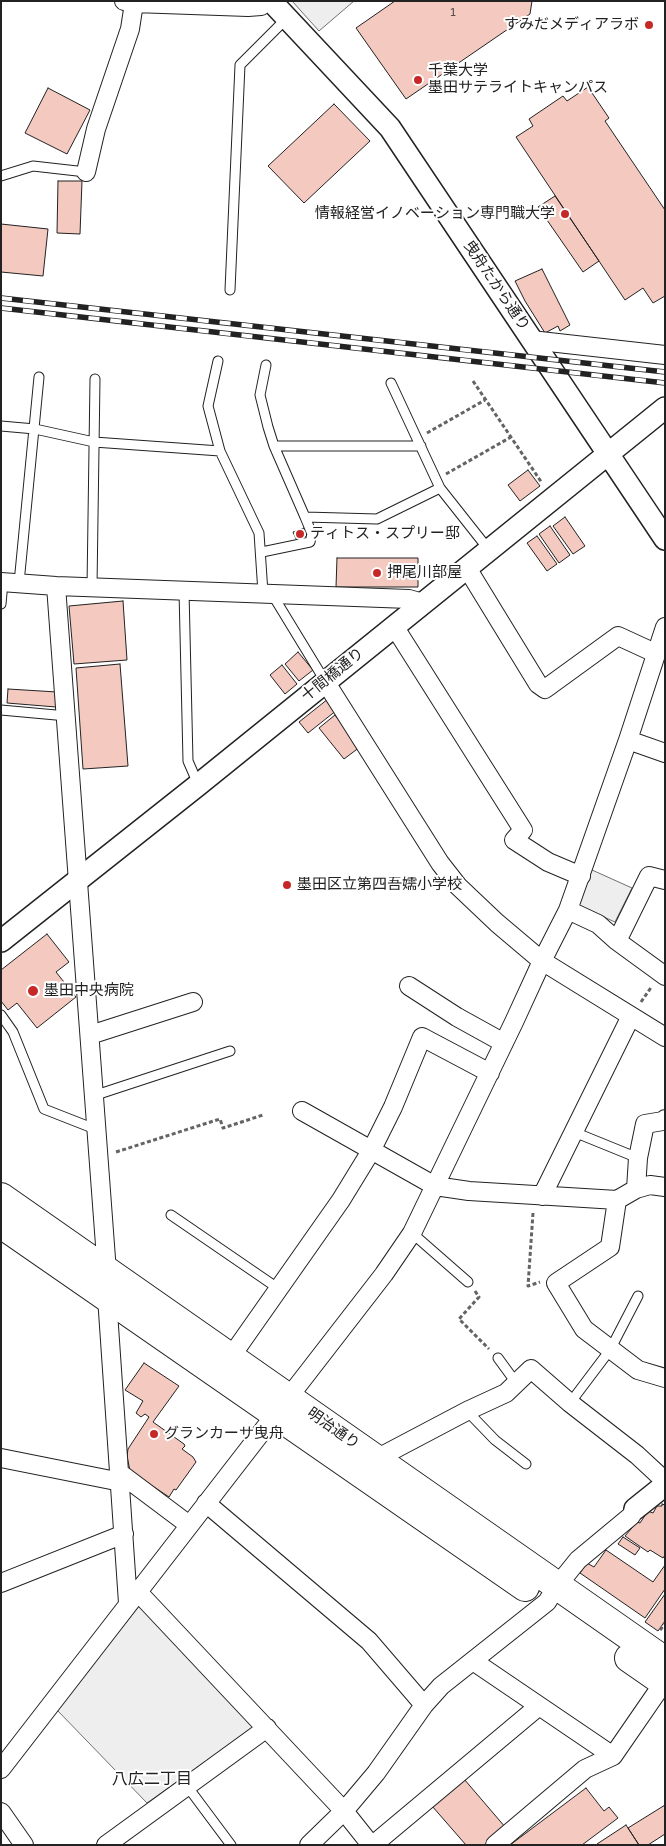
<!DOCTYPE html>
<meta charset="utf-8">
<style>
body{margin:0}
#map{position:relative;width:666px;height:1846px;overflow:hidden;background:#fff;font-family:"Varela Round",sans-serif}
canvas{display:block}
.frame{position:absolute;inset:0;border:2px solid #222;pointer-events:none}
</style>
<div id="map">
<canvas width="666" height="1846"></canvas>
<div class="frame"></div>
</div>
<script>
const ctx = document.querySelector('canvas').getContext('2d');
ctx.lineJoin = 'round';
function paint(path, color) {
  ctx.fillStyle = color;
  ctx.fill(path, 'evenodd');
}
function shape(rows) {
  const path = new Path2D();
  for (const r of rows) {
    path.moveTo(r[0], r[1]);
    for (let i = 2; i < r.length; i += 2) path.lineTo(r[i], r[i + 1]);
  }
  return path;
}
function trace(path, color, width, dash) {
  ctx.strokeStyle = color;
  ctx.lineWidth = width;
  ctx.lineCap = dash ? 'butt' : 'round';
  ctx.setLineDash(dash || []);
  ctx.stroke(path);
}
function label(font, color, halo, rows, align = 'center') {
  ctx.font = font + ' "Varela Round","Noto Sans JP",sans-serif';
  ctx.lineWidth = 4;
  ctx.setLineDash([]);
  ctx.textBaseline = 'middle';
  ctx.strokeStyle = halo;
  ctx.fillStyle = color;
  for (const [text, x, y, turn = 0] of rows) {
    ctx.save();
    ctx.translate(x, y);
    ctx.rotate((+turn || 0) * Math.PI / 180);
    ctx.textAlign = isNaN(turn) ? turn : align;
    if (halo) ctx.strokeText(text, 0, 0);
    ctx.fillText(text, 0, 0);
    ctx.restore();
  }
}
const green = shape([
 [292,1,354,1,319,31,292,1],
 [592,870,632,888,615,922,577,905,592,870],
 [139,1606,257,1725,147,1803,57,1710,139,1606]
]);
const building = shape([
 [395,1,532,1,530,14,406,99,356,28,395,1],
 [588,87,609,118,605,121,665,210,665,296,653,303,643,288,625,300,516,137,533,126,529,119,563,96,567,101,588,87],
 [48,88,90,110,67,154,25,133,48,88],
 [334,104,370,141,304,203,268,166,334,104],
 [58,181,82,181,80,234,57,233,58,181],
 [555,196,599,261,583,272,538,207,555,196],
 [1,224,48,229,43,276,1,272,1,224],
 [542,269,570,325,560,331,558,326,545,333,525,301,515,281,542,269],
 [528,470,540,486,520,501,508,485,528,470],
 [565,517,585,546,573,554,553,526,565,517],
 [550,526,570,555,559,563,539,534,550,526],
 [304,528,307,536,296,539,293,532,304,528],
 [537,536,557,564,547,571,527,543,537,536],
 [337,558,418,558,418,587,336,587,337,558],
 [123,601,127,660,74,664,69,606,123,601],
 [298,652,313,670,299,681,285,664,298,652],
 [120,664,128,766,83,769,76,668,120,664],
 [282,665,297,684,285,694,270,675,282,665],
 [8,689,57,692,56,707,7,703,8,689],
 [328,699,337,710,308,733,299,722,328,699],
 [335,715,360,747,344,759,319,728,335,715],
 [47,934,69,962,56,972,76,997,37,1028,17,1003,8,1010,1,1001,1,970,47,934],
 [144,1363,179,1386,153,1422,184,1444,185,1446,182,1449,193,1457,196,1462,176,1490,174,1489,169,1497,130,1471,127,1456,128,1449,149,1417,145,1414,141,1417,136,1413,143,1401,125,1390,144,1363],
 [662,1504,665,1505,665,1555,663,1558,650,1550,648,1552,625,1536,637,1522,640,1523,648,1511,653,1513,657,1506,662,1506,662,1504],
 [623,1537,640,1548,635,1555,618,1544,623,1537],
 [606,1550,653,1582,665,1565,665,1589,645,1618,580,1573,587,1563,594,1567,606,1550],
 [665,1594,665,1621,658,1631,645,1622,665,1594],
 [464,1779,506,1828,486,1845,466,1845,432,1806,464,1779],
 [586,1788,604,1811,609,1807,618,1818,582,1845,510,1845,586,1788],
 [665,1805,665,1834,648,1845,639,1845,628,1828,665,1805],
 [626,1825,639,1845,598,1845,597,1844,626,1825]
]);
const path = shape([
 [473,381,542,483],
 [427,433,485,400],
 [446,474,511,437],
 [641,1002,652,986],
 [116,1152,220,1119,223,1128,263,1115],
 [533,1213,528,1286,540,1282],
 [475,1291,479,1297,459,1319,489,1349],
 [660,1630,665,1624]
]);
const service = shape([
 [1,176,33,166,86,172],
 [230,290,240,65,287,18],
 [218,361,208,406,220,451,259,533,263,593],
 [266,365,260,395,268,427,274,446,305,517],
 [391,383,440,488],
 [1,426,35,429,94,442,220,451],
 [274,446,421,446],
 [262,552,310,542,312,534,305,517,377,519,440,488,489,550],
 [19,583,39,377],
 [92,587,95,379],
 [184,591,188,761,198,784],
 [272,594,325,681],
 [1,604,3,582],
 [1,710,67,716],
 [1,1015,13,1032,44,1109,95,1129],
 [93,1096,230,1051],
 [574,1132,638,1158],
 [171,1215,279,1289],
 [412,1233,468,1282],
 [498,1358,517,1384],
 [570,1403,610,1350,638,1296],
 [467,1411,495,1440,526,1464],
 [187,1786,231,1845]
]);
const minor = shape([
 [124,1,134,3,248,7,261,6,267,1],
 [86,172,96,129,130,29,134,3],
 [531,340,665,355],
 [467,568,538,684,545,689,618,636,655,653],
 [1,582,56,586,409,599,423,603],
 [56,586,107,1272],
 [394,626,523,830,514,840,548,862,581,876],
 [325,681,440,863,458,886,497,923,542,961,665,1037],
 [628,740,665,753],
 [568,910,598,924,617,941,665,976],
 [617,941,649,876,665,880],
 [409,986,457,1017,504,1043],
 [90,1035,193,1002],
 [302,1111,435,1186,469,1191,617,1200,636,1189,650,1185,665,1187],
 [636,1189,638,1158,645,1124,663,1121,665,1119],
 [542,1196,631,1016],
 [617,1200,610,1247,556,1283,584,1329,638,1370,665,1378],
 [107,1297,128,1603],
 [230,1358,341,1200,371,1151,393,1107,422,1037,490,1073],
 [1,1458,121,1482],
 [376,1459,467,1411,506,1393,531,1369,570,1403,637,1455,665,1481],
 [121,1474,189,1525],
 [206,1503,369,1641,424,1705],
 [1,1583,124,1534],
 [138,1592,344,1811,371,1845],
 [473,1661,613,1756],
 [1,1769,384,1274,412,1233,514,1022,542,961,568,910,628,740,665,627],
 [1,1812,24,1845],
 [106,1845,267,1728],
 [309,1845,344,1811,376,1773,424,1705,441,1686,547,1602,557,1586,578,1560,631,1516,635,1509],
 [373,1845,539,1706],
 [495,1845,585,1769,613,1756,664,1682]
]);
const tertiary = shape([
 [271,1,390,128,665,539],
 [1,941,198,785,665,408],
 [635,1509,665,1485]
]);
const primary = shape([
 [1,1197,665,1661],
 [1,1224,525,1587],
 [629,1658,665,1683]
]);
const rail = shape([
 [1,298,665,372],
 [1,308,665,383]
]);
const markers = [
 [649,25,5,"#c62828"],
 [418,80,5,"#c62828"],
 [565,214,5,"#c62828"],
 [300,534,5,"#c62828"],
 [377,573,5,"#c62828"],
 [287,885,5,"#c62828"],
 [33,991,6,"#c62828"],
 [154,1434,5,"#c62828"]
];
const numberNames = [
 ["1",453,13]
];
const poiNames = [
 ["すみだメディアラボ",639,25,"right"],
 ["千葉大学",428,71],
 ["墨田サテライトキャンパス",428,88],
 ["情報経営イノベーション専門職大学",555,214,"right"],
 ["ティトス・スプリー邸",310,534],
 ["押尾川部屋",387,573],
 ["墨田区立第四吾嬬小学校",297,885],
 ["墨田中央病院",44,991],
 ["グランカーサ曳舟",164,1434]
];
const streetNames = [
 ["曳舟たから通り",496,286,56],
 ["十間橋通り",333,675,-39],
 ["明治通り",333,1429,35]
];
const neighbourhoodNames = [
 ["八広二丁目",152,1780]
];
paint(green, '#eee');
trace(green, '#6f6f6f', 1);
paint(building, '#f3c9c0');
trace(building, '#222', 1);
trace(service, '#222', 11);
trace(minor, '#222', 20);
trace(tertiary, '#222', 24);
trace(primary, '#222', 30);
trace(path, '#646464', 3, [4, 2.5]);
trace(service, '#fff', 9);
trace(minor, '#fff', 18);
trace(tertiary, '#fff', 21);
trace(primary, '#fff', 28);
trace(rail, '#222', 5.5);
trace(rail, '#fff', 4, [11]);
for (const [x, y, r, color] of markers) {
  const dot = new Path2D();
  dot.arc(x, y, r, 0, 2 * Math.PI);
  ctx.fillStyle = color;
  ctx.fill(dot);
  trace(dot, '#fff', 2);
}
label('12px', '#564c4a', null, numberNames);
label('15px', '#222', '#fff', poiNames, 'left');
label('15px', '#222', '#fff', streetNames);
label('16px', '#222', '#fff', neighbourhoodNames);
</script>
